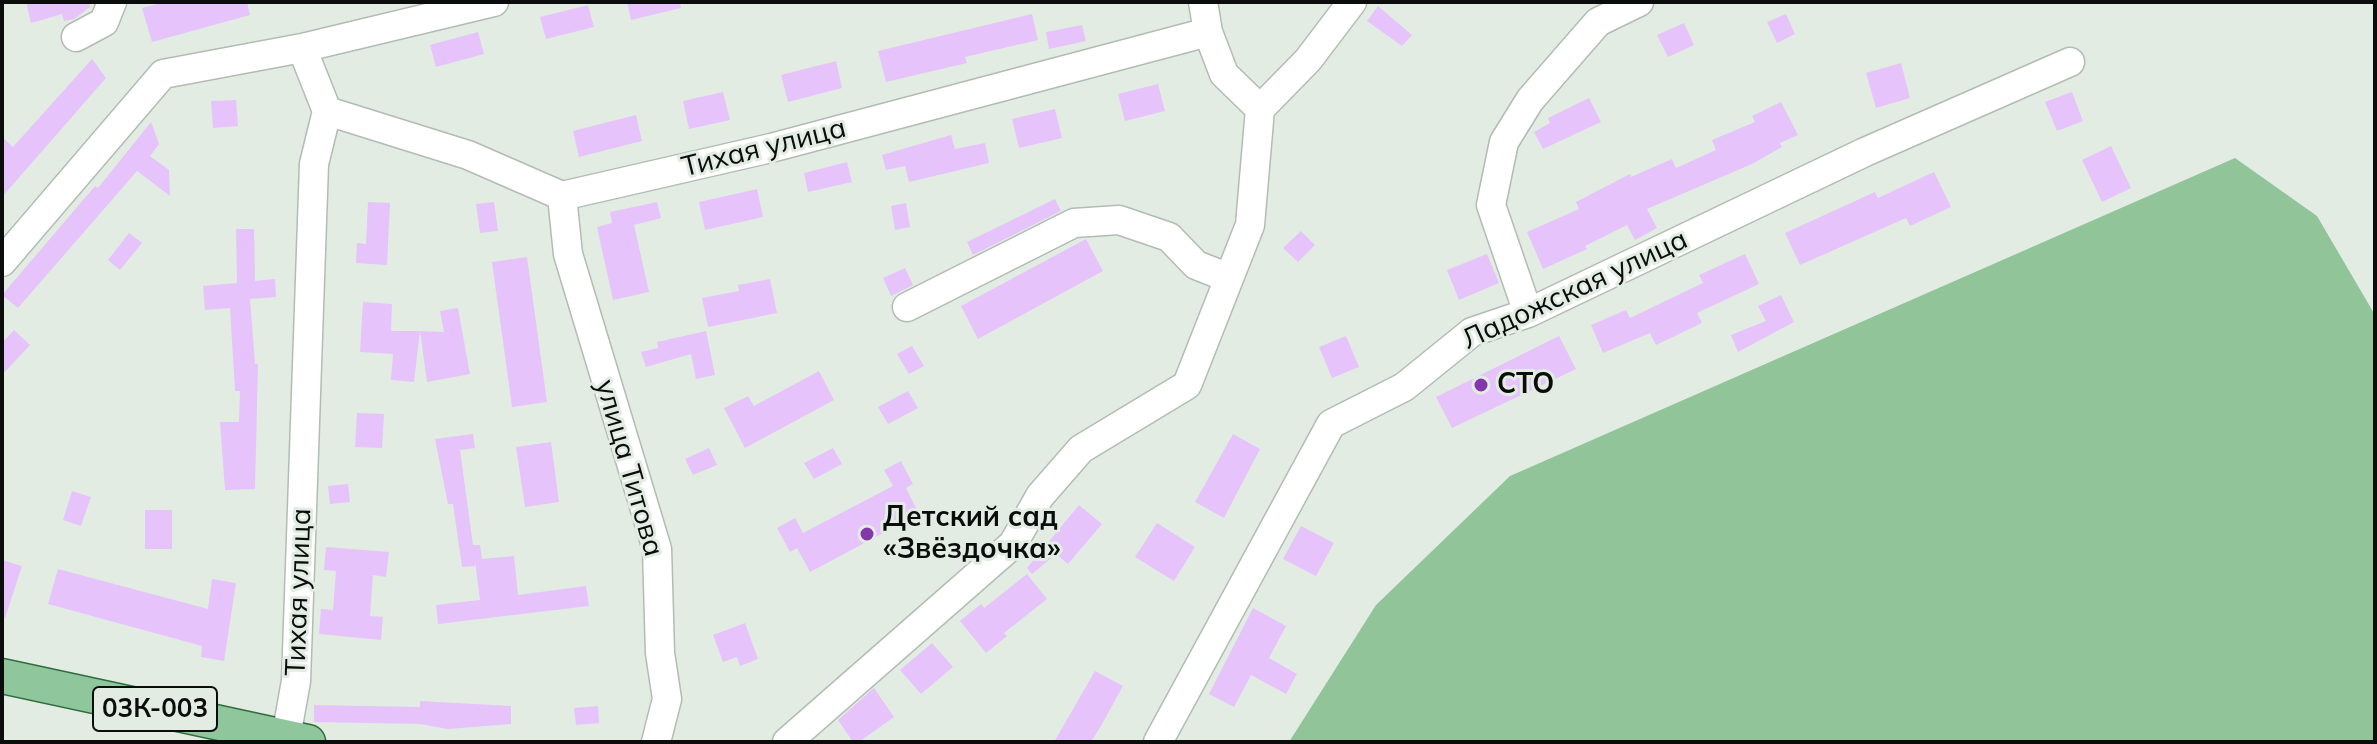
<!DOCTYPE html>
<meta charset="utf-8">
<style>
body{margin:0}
#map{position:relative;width:2377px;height:744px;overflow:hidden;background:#e2ece3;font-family:Mulish,sans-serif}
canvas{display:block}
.frame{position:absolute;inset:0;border:4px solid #0a0d0b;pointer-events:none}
</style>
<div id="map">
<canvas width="2377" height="744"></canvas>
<div class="frame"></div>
</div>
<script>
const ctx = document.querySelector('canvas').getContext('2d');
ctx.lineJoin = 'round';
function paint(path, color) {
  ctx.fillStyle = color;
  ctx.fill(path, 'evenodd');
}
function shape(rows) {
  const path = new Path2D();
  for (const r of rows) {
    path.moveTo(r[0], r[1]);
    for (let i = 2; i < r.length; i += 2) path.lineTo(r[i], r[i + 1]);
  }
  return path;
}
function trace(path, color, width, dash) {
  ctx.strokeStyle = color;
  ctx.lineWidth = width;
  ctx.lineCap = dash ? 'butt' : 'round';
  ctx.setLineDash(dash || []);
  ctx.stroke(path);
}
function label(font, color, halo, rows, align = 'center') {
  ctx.font = font + ' Mulish,sans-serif';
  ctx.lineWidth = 6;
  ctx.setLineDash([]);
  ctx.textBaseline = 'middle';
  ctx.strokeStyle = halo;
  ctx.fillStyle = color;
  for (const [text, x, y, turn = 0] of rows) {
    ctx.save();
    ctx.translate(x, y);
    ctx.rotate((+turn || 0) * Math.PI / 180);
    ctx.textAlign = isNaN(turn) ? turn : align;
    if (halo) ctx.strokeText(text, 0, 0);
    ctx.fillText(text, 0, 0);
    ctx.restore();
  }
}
const forest = shape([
 [2235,158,2317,216,2375,315,2375,742,1289,742,1376,605,1510,476]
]);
const building = shape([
 [26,2,89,2,90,7,74,19,64,21,62,14,31,23],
 [165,2,247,2,250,15,152,42,142,8],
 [627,2,680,2,681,8,631,20],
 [588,5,594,27,546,39,540,17],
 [1378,6,1412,35,1402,46,1367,21],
 [1032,14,1038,40,965,57,967,63,886,82,878,51],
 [1786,14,1795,34,1777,43,1767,22],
 [1684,23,1694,45,1668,57,1657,35],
 [1082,25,1086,41,1049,49,1046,32],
 [478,32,484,54,436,67,430,45],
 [92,59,106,78,2,197,2,137,13,147],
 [836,61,842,88,788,102,781,75],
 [1901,63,1910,98,1876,108,1866,73],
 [1158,84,1165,111,1125,121,1118,94],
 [723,92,730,120,689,129,683,101],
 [2072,92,2083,121,2057,131,2045,102],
 [1589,98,1601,122,1543,149,1534,132,1550,123,1548,118],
 [236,100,238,126,213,128,211,101],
 [1781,102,1798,135,1780,143,1782,147,1752,164,1647,209,1657,228,1635,240,1627,225,1585,246,1587,249,1543,269,1527,232,1579,209,1576,202,1630,174,1631,177,1672,159,1676,168,1716,150,1712,140,1755,122,1752,116],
 [1055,109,1062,138,1019,148,1012,119],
 [636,115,642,141,579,157,573,131],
 [151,122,159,144,150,156,169,170,170,196,137,171,18,308,2,295,95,186,98,188],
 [951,135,955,149,985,143,989,163,909,182,905,166,886,170,882,155],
 [2111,146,2131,188,2102,202,2082,160],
 [847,162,852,182,808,192,804,173],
 [1934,172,1951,207,1910,226,1906,218,1800,265,1785,233,1875,192,1878,198],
 [757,189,763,217,705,230,699,202],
 [1055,199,1061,211,973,255,967,242],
 [368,202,390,203,387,265,356,263,357,243,366,244],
 [494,202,498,231,480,233,476,204],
 [657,202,661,218,634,225,649,292,613,300,597,227,612,223,610,212],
 [906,203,910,227,895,230,891,206],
 [236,229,254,229,255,281,275,279,276,297,250,299,255,364,258,364,255,489,225,490,220,422,239,422,240,391,235,391,230,308,205,310,203,286,237,283],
 [1301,231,1315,245,1298,262,1283,248],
 [129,233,142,243,120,270,108,260],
 [1086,239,1103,271,978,339,961,306],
 [1487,254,1499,283,1459,300,1447,270],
 [1745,254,1759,284,1697,313,1702,323,1656,345,1650,333,1603,353,1591,325,1626,310,1630,318,1703,283,1699,275],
 [527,257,547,402,512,407,492,262],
 [905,268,913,285,891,296,883,278],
 [770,279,777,313,708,327,702,298,739,291,738,285],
 [1781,295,1794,322,1738,352,1731,335,1766,321,1758,306],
 [363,302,392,304,391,331,420,331,414,382,391,380,393,354,360,352],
 [458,308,470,374,427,382,420,331,444,332,440,311],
 [14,330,30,345,2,375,2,343],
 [706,331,715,375,696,379,691,354,646,367,641,352,658,348,657,342],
 [1346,336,1359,367,1332,378,1319,347],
 [1559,336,1576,369,1452,428,1436,397],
 [912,346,924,366,909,374,897,354],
 [819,371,834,400,745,448,724,408,748,396,754,406],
 [908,391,918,408,888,424,878,407],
 [357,413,384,414,382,448,355,447],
 [473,434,475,448,460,450,473,545,480,545,482,559,514,556,518,595,586,586,589,606,438,624,436,605,480,600,475,561,475,566,462,567,453,504,448,504,435,439],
 [1233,434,1260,449,1224,518,1195,502],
 [551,442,559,502,525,507,516,447],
 [709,448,717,465,693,475,685,459],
 [833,448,842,464,814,479,804,463],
 [901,461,913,484,906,488,919,514,810,572,797,548,790,552,777,528,795,518,803,533,893,486,884,470],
 [348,484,350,502,330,504,328,486],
 [72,491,91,497,81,526,63,520],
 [1079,505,1102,524,1068,564,1056,554,1032,574,1027,568],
 [145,510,172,510,172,549,145,549],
 [1157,523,1195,547,1174,581,1135,557],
 [1301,526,1334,543,1316,576,1283,559],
 [326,547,389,552,386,577,373,575,370,616,383,617,381,640,319,634,321,609,333,610,336,571,324,570],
 [2,560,22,566,5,618,2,617],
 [58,569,208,609,212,579,236,583,224,661,201,657,202,646,48,604],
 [1027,574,1047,599,1004,633,1007,636,986,653,960,621,981,604,984,608],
 [1253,608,1286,626,1269,658,1297,674,1286,694,1251,675,1234,707,1209,694],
 [745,623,758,659,740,666,737,657,723,662,713,635],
 [932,643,953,667,921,694,900,670],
 [1095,671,1123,686,1101,726,1091,742,1054,742],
 [874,688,894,717,859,742,853,742,838,720],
 [420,701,511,706,511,724,448,729,420,724,314,722,314,705,420,707],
 [598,706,599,723,576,725,574,708]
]);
const minor = shape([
 [1203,2,1208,32,1224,74,1260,109],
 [76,37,104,22,112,2],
 [1260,109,1308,60,1352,2],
 [327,111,468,155,562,196,771,148,1208,32],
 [562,196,568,254,657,549,660,653,667,699,656,742],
 [2,262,163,74,302,48,494,2],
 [907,307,1074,223,1119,220,1169,237,1196,265,1229,278],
 [1528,313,1491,205,1504,142,1530,100,1598,22,1639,2],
 [286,737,296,681,314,164,327,111,302,48],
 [787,742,1013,544,1040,496,1081,449,1187,385,1250,225,1260,109],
 [1158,742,1331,424,1404,387,1472,332,1528,313,1865,152,2070,62]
]);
const major = shape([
 [2,676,308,742]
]);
const markers = [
 [1481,385,8,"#8337a9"],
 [867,534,8,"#8337a9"]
];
const shields = [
 [155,709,124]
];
const shieldNames = [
 ["03К-003",155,709]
];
const streetNames = [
 ["Тихая улица",764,148,-14],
 ["Ладожская улица",1575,290,-25],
 ["улица Титова",629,468,74],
 ["Тихая улица",299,592,-88]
];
const poiNames = [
 ["СТО",1497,385],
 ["Детский сад",883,518],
 ["«Звёздочка»",883,550]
];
paint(forest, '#91c599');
paint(building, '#e6c4fb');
trace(minor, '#b3bcb4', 31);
trace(major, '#306d3e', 37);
trace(minor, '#fff', 28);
trace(major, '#8fc69c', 34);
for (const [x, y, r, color] of markers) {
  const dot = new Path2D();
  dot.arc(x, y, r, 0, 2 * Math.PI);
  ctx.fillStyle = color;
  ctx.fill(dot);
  trace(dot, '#e2ece3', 3);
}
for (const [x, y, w] of shields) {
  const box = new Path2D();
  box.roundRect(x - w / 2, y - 22, w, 44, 6);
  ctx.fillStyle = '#e2ece3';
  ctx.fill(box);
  trace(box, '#0a0d0b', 2);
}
label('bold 26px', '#0a0d0b', null, shieldNames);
label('28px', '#0a0d0b', '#e2ece3', streetNames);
label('bold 28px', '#0a0d0b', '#e2ece3', poiNames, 'left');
</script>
